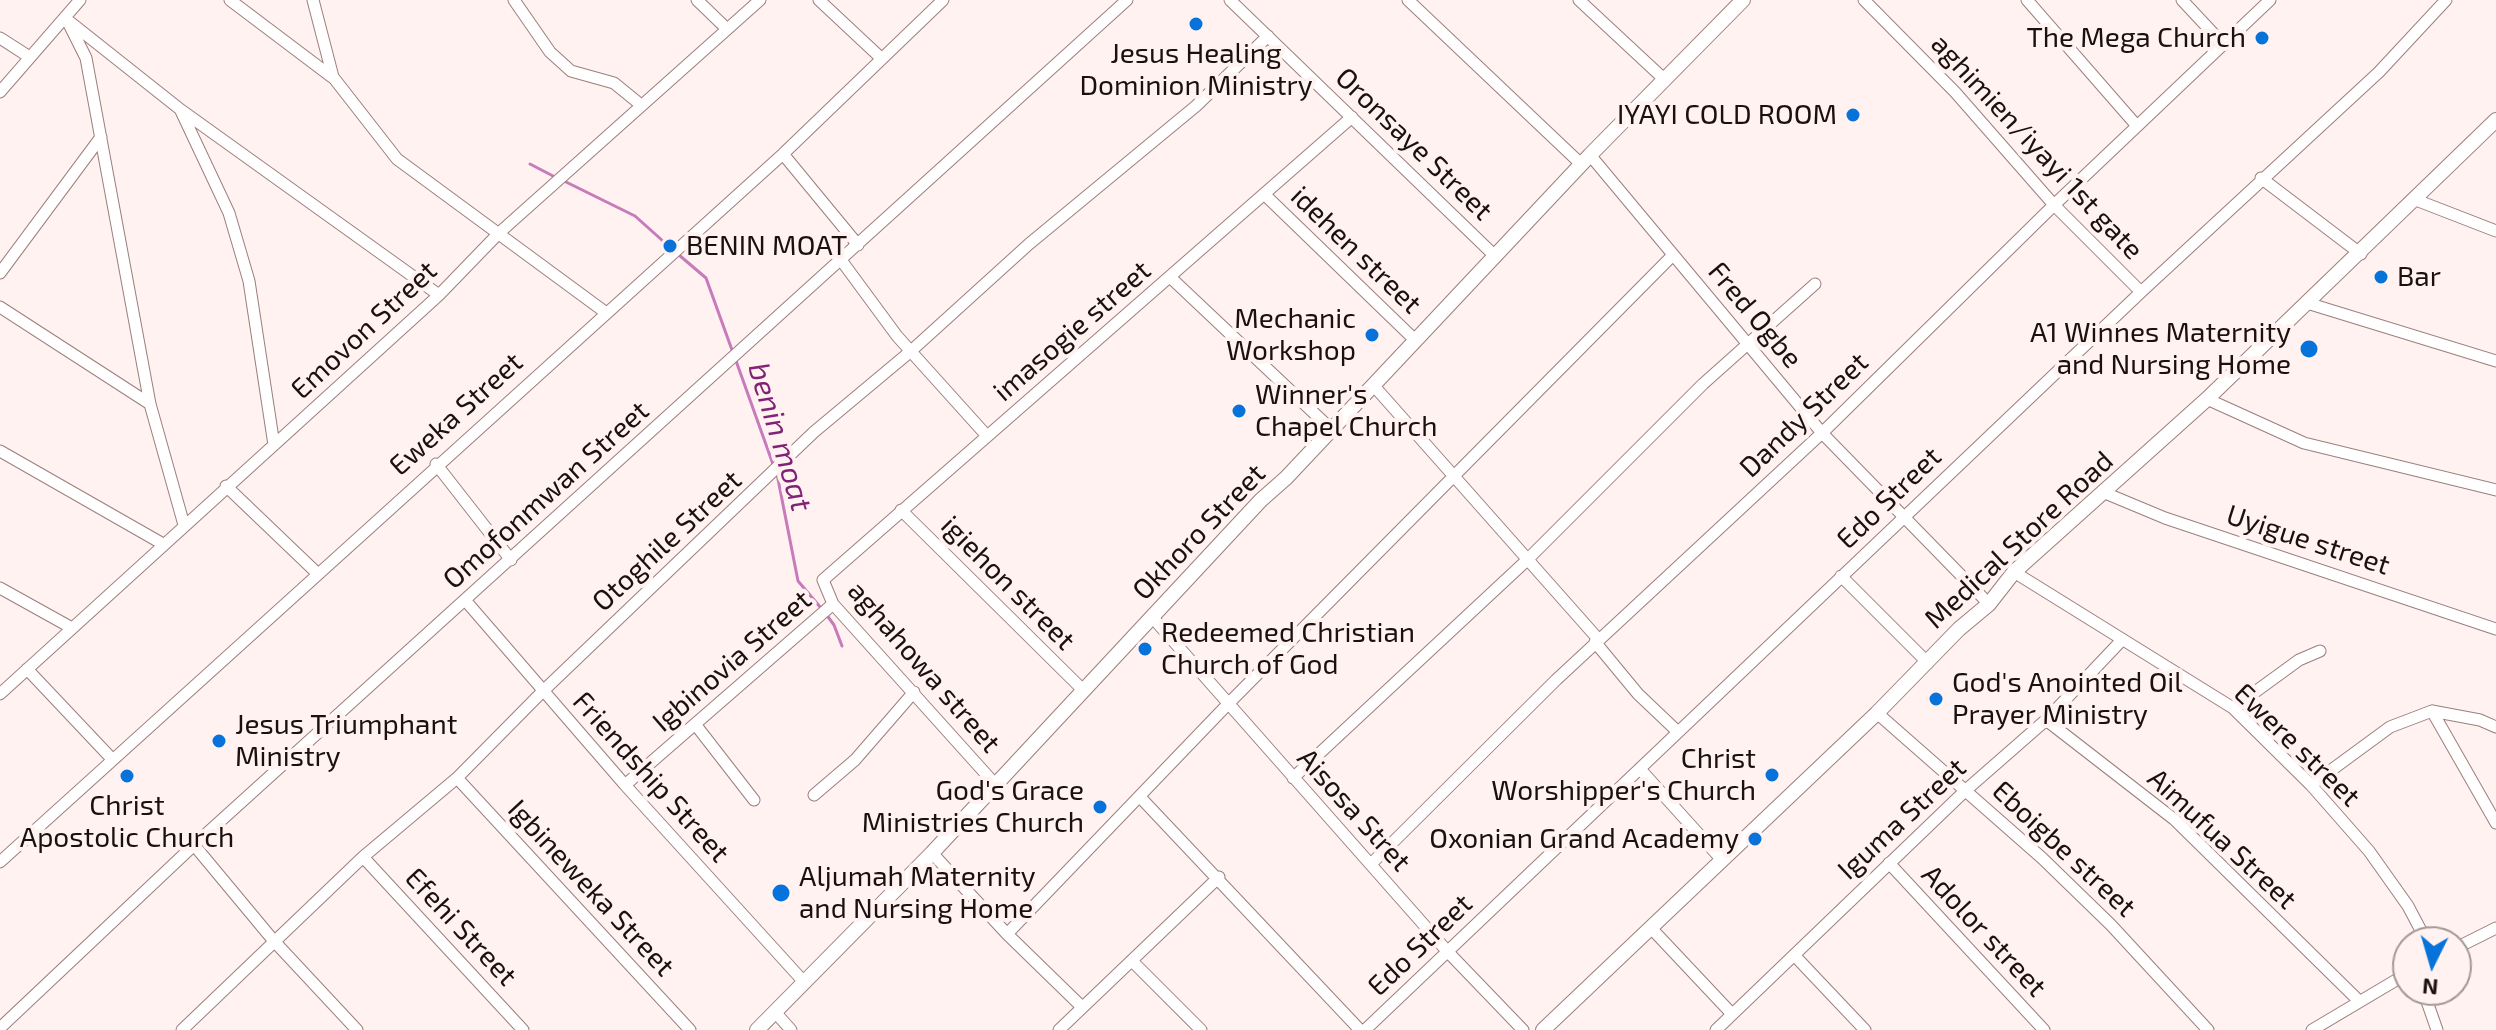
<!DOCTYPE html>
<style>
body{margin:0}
#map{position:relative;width:2496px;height:1030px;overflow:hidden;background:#fff2f0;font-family:"Exo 2",sans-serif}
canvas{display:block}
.north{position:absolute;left:2392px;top:926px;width:80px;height:80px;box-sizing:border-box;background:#fff2f0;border:2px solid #a39896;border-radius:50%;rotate:185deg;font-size:22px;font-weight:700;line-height:32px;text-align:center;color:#1a100f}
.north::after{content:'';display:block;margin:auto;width:28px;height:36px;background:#0773da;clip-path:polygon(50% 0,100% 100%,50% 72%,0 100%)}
</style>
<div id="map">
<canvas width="2496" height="1030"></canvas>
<div class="north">N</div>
</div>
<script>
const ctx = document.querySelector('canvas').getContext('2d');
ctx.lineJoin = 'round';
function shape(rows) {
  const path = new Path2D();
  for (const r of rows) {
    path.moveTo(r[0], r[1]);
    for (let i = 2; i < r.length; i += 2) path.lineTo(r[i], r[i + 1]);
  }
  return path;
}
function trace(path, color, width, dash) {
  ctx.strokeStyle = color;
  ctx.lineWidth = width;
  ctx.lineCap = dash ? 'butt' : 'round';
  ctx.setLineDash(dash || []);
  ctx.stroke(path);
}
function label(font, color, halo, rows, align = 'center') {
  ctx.font = font + ' "Exo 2",sans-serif';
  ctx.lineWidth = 8;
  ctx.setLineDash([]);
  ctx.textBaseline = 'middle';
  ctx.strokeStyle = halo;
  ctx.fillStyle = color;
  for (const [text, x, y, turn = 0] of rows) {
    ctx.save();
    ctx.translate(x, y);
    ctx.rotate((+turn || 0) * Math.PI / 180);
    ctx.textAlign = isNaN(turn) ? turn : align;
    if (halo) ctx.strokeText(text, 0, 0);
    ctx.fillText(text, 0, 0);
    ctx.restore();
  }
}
const stream = shape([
 [530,164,555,177],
 [562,180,635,216,673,250],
 [679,255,706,278,732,350],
 [735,358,774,467],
 [777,474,798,581,821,608],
 [826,614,834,625,842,646]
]);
const minor = shape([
 [230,0,332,77],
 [313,0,333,77,397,159,605,312],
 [514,0,550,52,571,71,614,83,641,105],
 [697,0,727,29],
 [819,0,881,58],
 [1230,0,1496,257],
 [1408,0,1581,164],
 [1579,0,1665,80],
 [1864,0,1955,92,2054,205,2141,292],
 [2027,0,2137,126],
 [2182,0,2224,45],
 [66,18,86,58,150,404,184,525],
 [70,22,181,110,439,295],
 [0,38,28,56],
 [0,92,80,0],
 [181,111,229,213,249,281,274,445],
 [783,154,858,245],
 [1590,155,1822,433,1989,604],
 [2261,178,2361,254],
 [1264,194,1415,340],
 [2416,200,2496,231],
 [841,260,897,336,987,436],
 [0,273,101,137],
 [1170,277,1332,430],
 [2307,303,2496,361],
 [0,307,150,404],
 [1374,386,1599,640],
 [2207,399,2304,443,2496,490],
 [0,451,163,544],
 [436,464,511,560],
 [226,486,318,574],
 [2105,493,2165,518,2496,629],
 [901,510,1082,689],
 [2014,572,2233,708,2311,785,2369,851,2408,906,2427,942],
 [1841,576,1928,663],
 [0,588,72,628],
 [465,600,625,785,804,982],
 [1153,618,1447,951,1523,1030],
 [1595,642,1638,694,1678,732],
 [27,669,112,759],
 [0,694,439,295,499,233,760,0],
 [2233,708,2299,660,2320,651],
 [2432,711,2496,823],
 [1877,713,2042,858,2111,925,2208,1030],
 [2046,720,2175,820,2359,1001],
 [695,724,754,800],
 [1640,769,1722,860],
 [457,778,690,1030],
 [1293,778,1526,561,1703,384,1815,284],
 [994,783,833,604,823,580,1352,117],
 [625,785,833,604],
 [2311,785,2390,727,2432,711,2480,720,2496,727],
 [814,795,855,760,914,692],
 [1140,797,1360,1030],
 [194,845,273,940,357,1030],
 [932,853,1007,934,1082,1007],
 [363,857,523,1030],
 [0,862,783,154,943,0],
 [1889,863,2044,1030],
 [1371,864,1556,680,1822,433,2054,205,2270,0],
 [1651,928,1732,1014],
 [1007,934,1228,704,1672,256],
 [2456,948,2496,928],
 [1794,955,1865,1030],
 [1132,961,1201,1030],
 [2423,990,2437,1030],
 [775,1012,791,1030],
 [0,1028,194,845,1127,0],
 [182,1030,363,857,457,778,542,692,814,432,911,351,1029,244,1196,106,1268,36],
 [1059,1030,1219,877],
 [1365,1030,2141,292,2379,72,2446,0],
 [1716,1030,1966,790,2046,720,2121,641],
 [2312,1030,2408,973]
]);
const tertiary = shape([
 [757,1030,932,853,1261,500,1286,478,1590,155,1743,0],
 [1543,1030,1877,713,1959,629,1989,604,2014,572,2207,399,2496,120]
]);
const markers = [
 [1196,24,8,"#0773da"],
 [2262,38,8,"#0773da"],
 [1853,115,8,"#0773da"],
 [670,246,8,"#0773da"],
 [2381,277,8,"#0773da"],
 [1372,335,8,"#0773da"],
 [2309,349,10,"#0773da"],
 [1239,411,8,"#0773da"],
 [1145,649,8,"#0773da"],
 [1936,699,8,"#0773da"],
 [219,741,8,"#0773da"],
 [1772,775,8,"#0773da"],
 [127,776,8,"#0773da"],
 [1100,807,8,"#0773da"],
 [1755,839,8,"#0773da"],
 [781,893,10,"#0773da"]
];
const poiNames = [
 ["The Mega Church",2246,38],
 ["Jesus Healing",1196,54,"center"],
 ["Dominion Ministry",1196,86,"center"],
 ["IYAYI COLD ROOM",1837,115],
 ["BENIN MOAT",686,246,"left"],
 ["Bar",2397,277,"left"],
 ["Mechanic",1356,319],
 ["Workshop",1356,351],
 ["A1 Winnes Maternity",2291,333],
 ["and Nursing Home",2291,365],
 ["Winner's",1255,395,"left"],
 ["Chapel Church",1255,427,"left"],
 ["Redeemed Christian",1161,633,"left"],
 ["Church of God",1161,665,"left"],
 ["God's Anointed Oil",1952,683,"left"],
 ["Prayer Ministry",1952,715,"left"],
 ["Jesus Triumphant",235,725,"left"],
 ["Ministry",235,757,"left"],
 ["Christ",1756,759],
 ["Worshipper's Church",1756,791],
 ["God's Grace",1084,791],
 ["Ministries Church",1084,823],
 ["Christ",127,806,"center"],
 ["Apostolic Church",127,838,"center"],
 ["Oxonian Grand Academy",1739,839],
 ["Aljumah Maternity",799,877,"left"],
 ["and Nursing Home",799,909,"left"]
];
const streetNames = [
 ["Oronsaye Street",1414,144,44],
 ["aghimien/iyayi 1st gate",2037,147,47],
 ["idehen street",1356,250,44],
 ["Fred Ogbe",1755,315,50],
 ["Emovon Street",364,330,-43],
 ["imasogie street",1072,331,-41],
 ["Eweka Street",456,414,-42],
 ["Dandy Street",1804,415,-44],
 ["Omofonmwan Street",546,495,-42],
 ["Edo Street",1889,498,-44],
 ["Okhoro Street",1199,532,-46],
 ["Medical Store Road",2019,540,-43],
 ["Uyigue street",2308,540,18],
 ["Otoghile Street",667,541,-43],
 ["igiehon street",1008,583,45],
 ["Igbinovia Street",732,661,-41],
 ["aghahowa street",924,667,49],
 ["Ewere street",2297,745,44],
 ["Friendship Street",651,777,48],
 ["Aisosa Stret",1354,810,48],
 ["Iguma Street",1902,819,-43],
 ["Aimufua Street",2222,839,43],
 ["Eboigbe street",2064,849,43],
 ["Igbineweka Street",591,888,47],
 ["Efehi Street",461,927,47],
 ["Adolor street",1984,931,47],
 ["Edo Street",1420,945,-44]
];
const waterNames = [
 ["benin moat",780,437,73]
];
trace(stream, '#c77abc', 3);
trace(minor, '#9b7f7d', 13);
trace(tertiary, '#9b7f7d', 16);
trace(minor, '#fff', 11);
trace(tertiary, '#fff', 14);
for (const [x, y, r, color] of markers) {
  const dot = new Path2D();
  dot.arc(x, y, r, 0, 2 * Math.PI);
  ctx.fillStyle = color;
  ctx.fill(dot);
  trace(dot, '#fff2f0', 3);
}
label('28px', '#1a100f', '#fff2f0', poiNames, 'right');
label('28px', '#1a100f', '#fff2f0', streetNames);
label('italic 30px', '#7e2375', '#fff2f0', waterNames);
</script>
